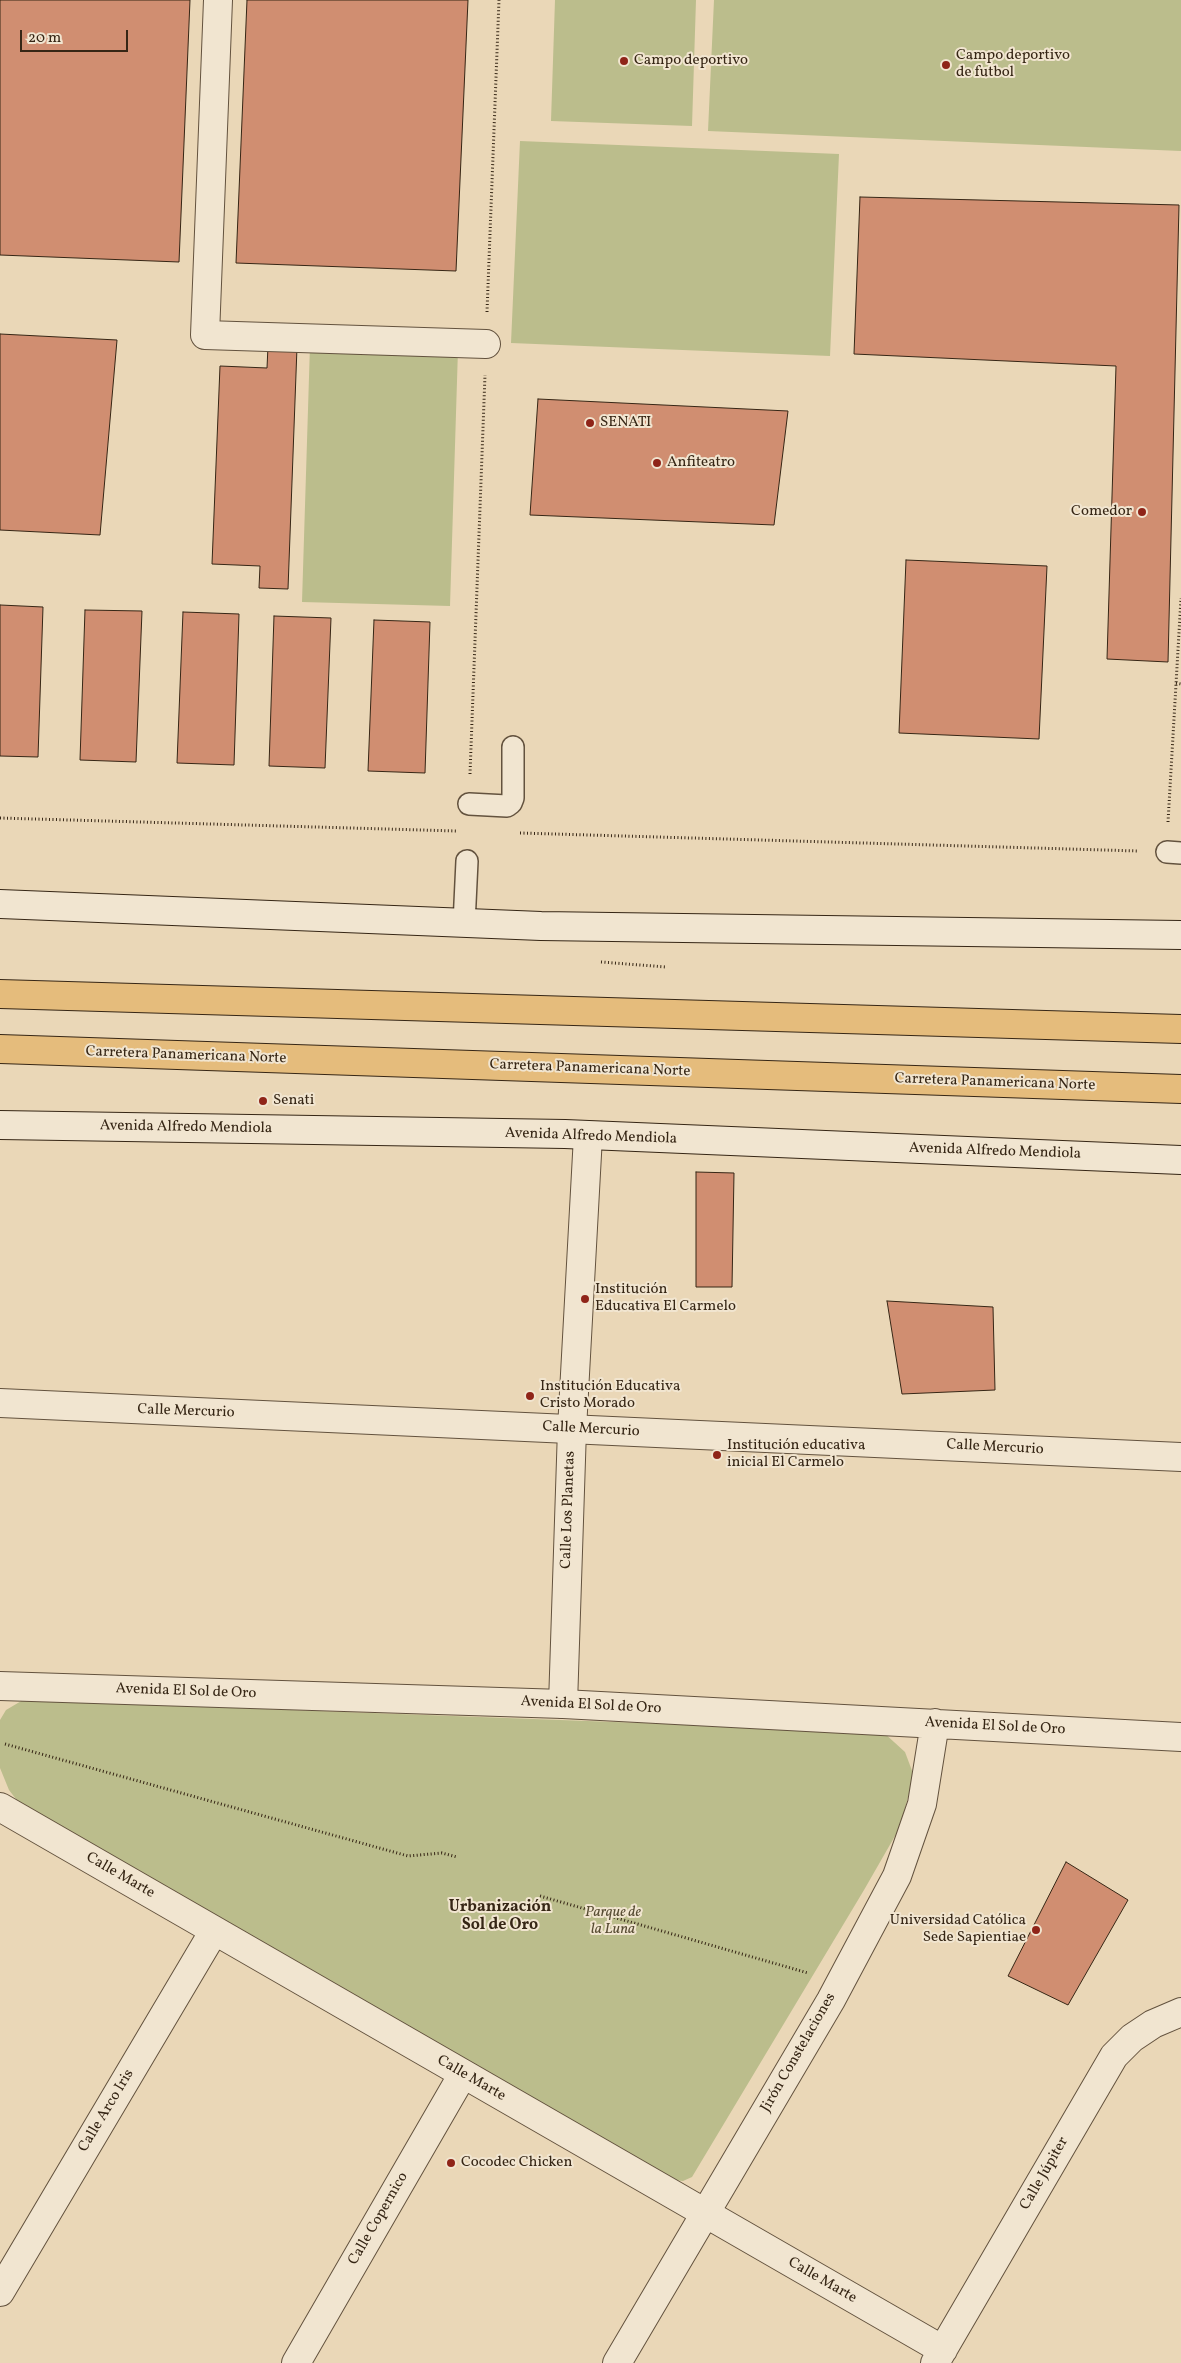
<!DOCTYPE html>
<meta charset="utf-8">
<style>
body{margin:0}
#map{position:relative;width:1181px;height:2363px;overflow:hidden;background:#ead7b7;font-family:Vollkorn,serif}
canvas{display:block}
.scale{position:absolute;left:20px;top:30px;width:108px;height:22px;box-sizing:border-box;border:2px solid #362615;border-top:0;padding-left:6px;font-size:15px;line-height:18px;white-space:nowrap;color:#362615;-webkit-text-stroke:4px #f1e5d0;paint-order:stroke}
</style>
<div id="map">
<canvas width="1181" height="2363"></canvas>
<div class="scale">20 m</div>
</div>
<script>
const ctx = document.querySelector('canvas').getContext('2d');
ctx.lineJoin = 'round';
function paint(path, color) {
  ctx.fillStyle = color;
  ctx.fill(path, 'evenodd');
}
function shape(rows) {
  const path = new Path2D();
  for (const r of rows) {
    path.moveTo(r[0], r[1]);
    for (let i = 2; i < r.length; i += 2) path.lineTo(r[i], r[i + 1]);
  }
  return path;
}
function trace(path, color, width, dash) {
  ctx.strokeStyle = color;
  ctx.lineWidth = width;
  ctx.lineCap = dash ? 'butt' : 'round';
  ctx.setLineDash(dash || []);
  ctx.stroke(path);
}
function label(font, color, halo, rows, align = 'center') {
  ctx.font = font + ' Vollkorn,serif';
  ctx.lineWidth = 4;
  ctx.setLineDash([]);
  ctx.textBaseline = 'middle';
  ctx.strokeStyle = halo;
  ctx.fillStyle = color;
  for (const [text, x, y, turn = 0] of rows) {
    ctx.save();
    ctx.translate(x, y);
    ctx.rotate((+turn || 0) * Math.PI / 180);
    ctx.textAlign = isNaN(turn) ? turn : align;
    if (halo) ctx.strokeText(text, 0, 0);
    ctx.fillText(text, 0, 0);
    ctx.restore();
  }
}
const green = shape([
 [555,0,696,0,692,126,551,121],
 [714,0,1181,0,1181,151,708,131],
 [520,141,839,154,830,356,511,343],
 [310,345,458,349,450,606,302,602],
 [23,1700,883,1732,905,1752,914,1776,899,1829,864,1890,692,2177,683,2181,662,2179,29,1816,9,1790,0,1768,0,1720,6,1710]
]);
const building = shape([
 [0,0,190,0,179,262,0,255,0,0],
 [247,0,468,0,456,271,236,263,247,0],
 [860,197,1179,205,1168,662,1107,659,1116,366,854,354,860,197],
 [0,334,117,340,100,535,0,530,0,334],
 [268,346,297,347,288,589,259,588,260,566,212,564,220,366,267,368,268,346],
 [538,399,788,411,774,525,530,515,538,399],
 [906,560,1047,566,1039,739,899,733,906,560],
 [0,605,43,607,38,757,0,756,0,605],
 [85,610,142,611,136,762,80,760,85,610],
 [183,612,239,614,234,765,177,763,183,612],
 [274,616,331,618,325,768,269,766,274,616],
 [374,620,430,622,425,773,368,771,374,620],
 [696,1172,734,1173,732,1287,696,1287,696,1172],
 [887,1301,993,1307,995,1390,902,1394,887,1301],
 [1066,1862,1128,1900,1068,2005,1008,1976,1066,1862]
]);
const path = shape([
 [487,312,499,0],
 [1176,683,1181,684],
 [470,774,485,375],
 [0,818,456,831],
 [1168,822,1181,598],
 [520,833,1138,851],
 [601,962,666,967],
 [5,1744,408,1856,442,1853,457,1857],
 [540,1896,808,1973]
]);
const service = shape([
 [469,804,507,806,511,803,513,798,513,747],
 [1167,852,1181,853],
 [464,924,467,861]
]);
const pedestrian = shape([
 [218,0,205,335,486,344],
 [563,1704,572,1429,588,1136]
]);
const minor = shape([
 [0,1403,1181,1457],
 [0,1686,563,1704,1181,1737],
 [0,1807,943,2350],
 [0,2292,214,1931],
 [296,2363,463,2074],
 [617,2363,831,2000,897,1876,922,1804,935,1723],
 [935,2363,1114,2056,1132,2038,1153,2024,1181,2012]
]);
const secondary = shape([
 [0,904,541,926,1181,935],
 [0,1125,565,1134,1181,1160]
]);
const motorway = shape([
 [0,994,1181,1029],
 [0,1049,1181,1089]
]);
const markers = [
 [624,61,5,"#8f2418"],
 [946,65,5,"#8f2418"],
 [590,423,5,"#8f2418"],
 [657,463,5,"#8f2418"],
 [1142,512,5,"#8f2418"],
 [263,1101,5,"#8f2418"],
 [585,1299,5,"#8f2418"],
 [530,1396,5,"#8f2418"],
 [717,1455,5,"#8f2418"],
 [1036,1930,5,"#8f2418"],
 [451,2163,5,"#8f2418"]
];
const poiNames = [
 ["Campo deportivo",956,56],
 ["de futbol",956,73],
 ["Campo deportivo",634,61],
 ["SENATI",600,423],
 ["Anfiteatro",667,463],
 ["Comedor",1132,512,"right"],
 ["Senati",273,1101],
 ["Institución",595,1290],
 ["Educativa El Carmelo",595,1307],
 ["Institución Educativa",540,1387],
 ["Cristo Morado",540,1404],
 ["Institución educativa",727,1446],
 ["inicial El Carmelo",727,1463],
 ["Universidad Católica",1026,1921,"right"],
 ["Sede Sapientiae",1026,1938,"right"],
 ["Cocodec Chicken",461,2163]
];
const streetNames = [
 ["Carretera Panamericana Norte",186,1056,2],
 ["Carretera Panamericana Norte",590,1069,2],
 ["Carretera Panamericana Norte",995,1083,2],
 ["Avenida Alfredo Mendiola",186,1128,1],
 ["Avenida Alfredo Mendiola",591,1137,2],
 ["Avenida Alfredo Mendiola",995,1152,2],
 ["Calle Mercurio",186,1412,2],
 ["Calle Mercurio",591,1430,3],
 ["Calle Mercurio",995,1448,3],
 ["Calle Los Planetas",569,1510,-88],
 ["Avenida El Sol de Oro",186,1692,2],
 ["Avenida El Sol de Oro",591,1706,3],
 ["Avenida El Sol de Oro",995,1727,3],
 ["Calle Marte",120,1876,30],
 ["Jirón Constelaciones",799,2053,-60],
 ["Calle Marte",471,2079,30],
 ["Calle Arco Iris",107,2111,-59],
 ["Calle Júpiter",1045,2174,-60],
 ["Calle Copernico",379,2219,-60],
 ["Calle Marte",822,2281,30]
];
const parkNames = [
 ["Parque de",613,1913],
 ["la Luna",613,1930]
];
const neighbourhoodNames = [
 ["Urbanización",500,1908],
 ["Sol de Oro",500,1926]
];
paint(green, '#bbbd8c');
paint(building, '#d08e71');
trace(building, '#362615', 1);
trace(service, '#63523e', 24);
trace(pedestrian, '#63523e', 30);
trace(minor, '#63523e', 30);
trace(secondary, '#362615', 30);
trace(motorway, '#362615', 30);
trace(path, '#362615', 3, [1, 2.5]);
trace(service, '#f1e5d0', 21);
trace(pedestrian, '#f1e5d0', 28);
trace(minor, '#f1e5d0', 28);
trace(secondary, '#f1e5d0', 28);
trace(motorway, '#e5bc7c', 28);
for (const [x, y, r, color] of markers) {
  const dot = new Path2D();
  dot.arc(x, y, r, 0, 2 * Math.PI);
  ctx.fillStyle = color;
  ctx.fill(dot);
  trace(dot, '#f1e5d0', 2);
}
label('15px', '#362615', '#f1e5d0', poiNames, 'left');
label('15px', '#362615', '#f1e5d0', streetNames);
label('italic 15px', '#574c33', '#f1e5d0', parkNames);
label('bold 16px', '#362615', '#f1e5d0', neighbourhoodNames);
</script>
